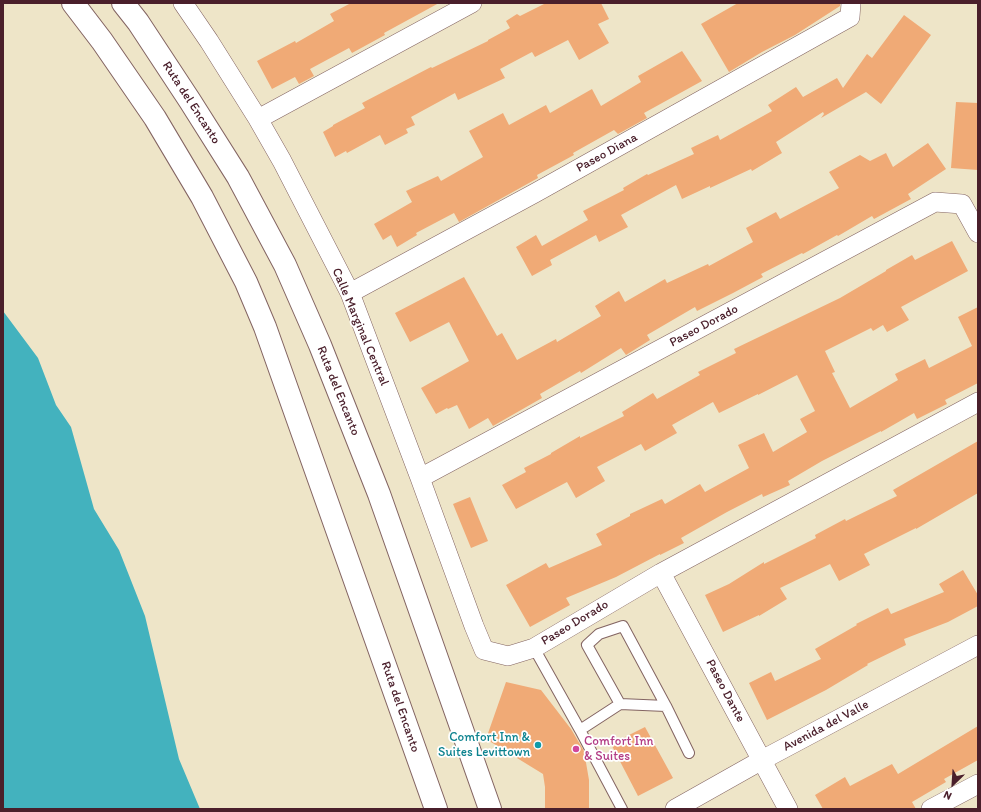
<!DOCTYPE html>
<style>
body{margin:0}
#map{position:relative;width:981px;height:812px;overflow:hidden;background:#eee5c8;font-family:Itim,sans-serif}
canvas{display:block}
.frame{position:absolute;inset:0;border:4px solid #4a1f2b;pointer-events:none}
.north{position:absolute;left:933px;top:764px;width:40px;height:40px;-webkit-text-stroke:3px #fff;paint-order:stroke;rotate:205deg;font-size:11px;font-weight:700;line-height:16px;text-align:center;color:#4a1f2b}
.north::after{content:'';display:block;margin:auto;width:14px;height:18px;background:#4a1f2b;clip-path:polygon(50% 0,100% 100%,50% 72%,0 100%)}
</style>
<div id="map">
<canvas width="981" height="812"></canvas>
<div class="frame"></div>
<div class="north">N</div>
</div>
<script>
const ctx = document.querySelector('canvas').getContext('2d');
ctx.lineJoin = 'round';
function paint(path, color) {
  ctx.fillStyle = color;
  ctx.fill(path, 'evenodd');
}
function shape(rows) {
  const path = new Path2D();
  for (const r of rows) {
    path.moveTo(r[0], r[1]);
    for (let i = 2; i < r.length; i += 2) path.lineTo(r[i], r[i + 1]);
  }
  return path;
}
function trace(path, color, width, dash) {
  ctx.strokeStyle = color;
  ctx.lineWidth = width;
  ctx.lineCap = dash ? 'butt' : 'round';
  ctx.setLineDash(dash || []);
  ctx.stroke(path);
}
function label(font, color, halo, rows, align = 'center') {
  ctx.font = font + ' Itim,sans-serif';
  ctx.lineWidth = 3.5;
  ctx.setLineDash([]);
  ctx.textBaseline = 'middle';
  ctx.strokeStyle = halo;
  ctx.fillStyle = color;
  for (const [text, x, y, turn = 0] of rows) {
    ctx.save();
    ctx.translate(x, y);
    ctx.rotate((+turn || 0) * Math.PI / 180);
    ctx.textAlign = isNaN(turn) ? turn : align;
    if (halo) ctx.strokeText(text, 0, 0);
    ctx.fillText(text, 0, 0);
    ctx.restore();
  }
}
const water = shape([
 [3,311,38,358,56,405,71,427,94,509,119,550,145,616,179,759,200,809,3,809]
]);
const building = shape([
 [351,3,439,3,384,33,385,35,352,53,349,48,310,69,314,76,299,84,295,77,272,89,257,61,295,41,296,43,334,21,330,14],
 [546,3,601,3,609,19,598,24,609,43,579,60,568,40,535,57,532,52,500,69,505,78,458,100,455,93,411,117,415,125,406,129,408,133,385,145,380,135,347,153,346,151,335,157,323,132,333,126,333,125,365,108,362,103,431,67,432,68,488,41,488,40,510,28,506,21,517,14,520,16],
 [738,3,840,3,840,6,795,35,762,52,729,72,701,24],
 [904,15,931,35,881,104,866,92,821,118,824,114,823,112,776,142,782,153,752,171,751,169,710,188,710,186,682,199,676,185,621,215,628,227,599,242,596,235,550,260,552,265,532,276,516,247,536,235,542,246,588,220,583,211,624,190,623,188,647,174,648,175,694,154,691,148,718,135,720,140,772,111,768,105,796,87,803,97,837,78,843,88,867,54,872,58],
 [682,51,702,81,644,113,647,118,618,134,614,130,573,153,574,155,537,175,538,178,459,222,454,213,416,233,417,235,397,247,391,235,383,240,374,224,412,202,406,191,438,176,441,181,483,157,469,131,503,113,509,125,546,105,550,113,592,89,601,106,641,82,638,76],
 [956,102,978,103,978,170,951,168],
 [928,143,946,169,908,194,911,199,874,219,872,216,838,236,837,235,803,254,802,253,761,274,763,277,733,293,697,311,695,307,647,335,650,340,626,355,621,348,581,373,580,371,540,394,542,398,493,426,488,418,469,429,457,405,448,409,447,408,436,414,421,388,469,361,449,322,410,342,395,313,464,277,497,336,502,333,517,360,556,339,557,342,601,316,595,306,619,291,625,302,665,279,667,283,708,264,709,266,753,242,746,228,776,212,780,219,839,188,829,172,860,155,870,161,886,153,893,167],
 [952,241,968,271,901,307,909,320,887,332,883,325,873,331,871,328,825,351,835,372,832,373,850,408,898,380,895,374,925,359,929,368,972,346,958,317,978,307,978,383,945,400,947,404,917,419,914,413,881,432,881,431,822,461,788,481,790,485,763,497,762,494,727,512,681,538,684,543,660,555,660,554,616,577,566,598,570,605,530,627,506,585,546,563,549,568,602,545,596,534,630,516,630,514,662,499,665,504,700,484,705,492,749,468,738,445,764,433,773,452,807,432,800,419,815,411,797,375,758,395,758,394,719,413,713,402,672,425,677,433,645,451,641,444,597,467,605,481,576,498,567,482,516,509,502,485,526,472,524,468,551,454,551,453,580,436,580,438,624,416,622,412,653,393,657,399,700,375,698,372,736,353,734,349,840,298,886,271,886,270,912,255,915,260],
 [978,441,978,493,916,529,916,528,864,554,870,565,839,581,830,564,780,588,787,599,759,616,759,615,723,632,705,595,729,584,764,562,764,564,816,538,815,535,845,519,846,521,897,496,893,490],
 [470,497,488,541,471,548,453,504],
 [963,570,978,595,978,606,948,622,904,639,906,645,867,664,868,665,826,690,767,720,749,683,771,672,775,681,821,659,815,649,857,625,856,624,888,608,891,614,944,592,939,584],
 [506,682,541,690,571,729,584,751,589,780,589,809,545,809,545,787,543,774,486,739],
 [978,726,978,760,944,779,946,782,912,802,916,809,823,809,815,795,845,777,850,786,892,764,898,774],
 [645,727,673,778,638,796,611,744]
]);
const lane = shape([
 [534,648,580,730,622,809],
 [620,704,587,645,599,634,623,626,666,706,689,753],
 [580,730,620,704,666,706]
]);
const street = shape([
 [183,3,209,41,258,119,282,161,350,293,420,478,474,626,484,650,508,656,534,648,661,573,978,402],
 [258,119,472,3],
 [350,293,535,193,850,17,851,3],
 [420,478,935,202,962,204,978,233],
 [661,573,788,809],
 [675,809,762,760,978,645],
 [931,809,978,784]
]);
const secondary = shape([
 [73,3,102,41,155,118,202,197,246,282,265,327,436,809],
 [123,3,138,22,190,101,238,177,285,265,320,345,379,494,490,809]
]);
const markers = [
 [538,745,4,"#0f9aa8"],
 [576,749,4,"#d1479c"]
];
const streetNames = [
 ["Ruta del Encanto",191,103,57],
 ["Paseo Diana",607,153,-29],
 ["Paseo Dorado",704,326,-28],
 ["Calle Marginal Central",360,327,67],
 ["Ruta del Encanto",338,391,68],
 ["Paseo Dorado",575,623,-31],
 ["Paseo Dante",725,691,62],
 ["Ruta del Encanto",400,707,71],
 ["Avenida del Valle",826,726,-28]
];
const cultureNames = [
 ["Comfort Inn &",530,738],
 ["Suites Levittown",530,753]
];
const hotelNames = [
 ["Comfort Inn",584,742],
 ["& Suites",584,757]
];
paint(water, '#43b2be');
paint(building, '#f0aa76');
trace(lane, '#836462', 12);
trace(street, '#836462', 20);
trace(secondary, '#836462', 24);
trace(lane, '#fff', 10);
trace(street, '#fff', 19);
trace(secondary, '#fff', 22);
for (const [x, y, r, color] of markers) {
  const dot = new Path2D();
  dot.arc(x, y, r, 0, 2 * Math.PI);
  ctx.fillStyle = color;
  ctx.fill(dot);
  trace(dot, '#fff', 1.5);
}
label('13px', '#4a1f2b', '#fff', streetNames);
label('13px', '#0d838f', '#fff', cultureNames, 'right');
label('13px', '#b23c85', '#fff', hotelNames, 'left');
</script>
